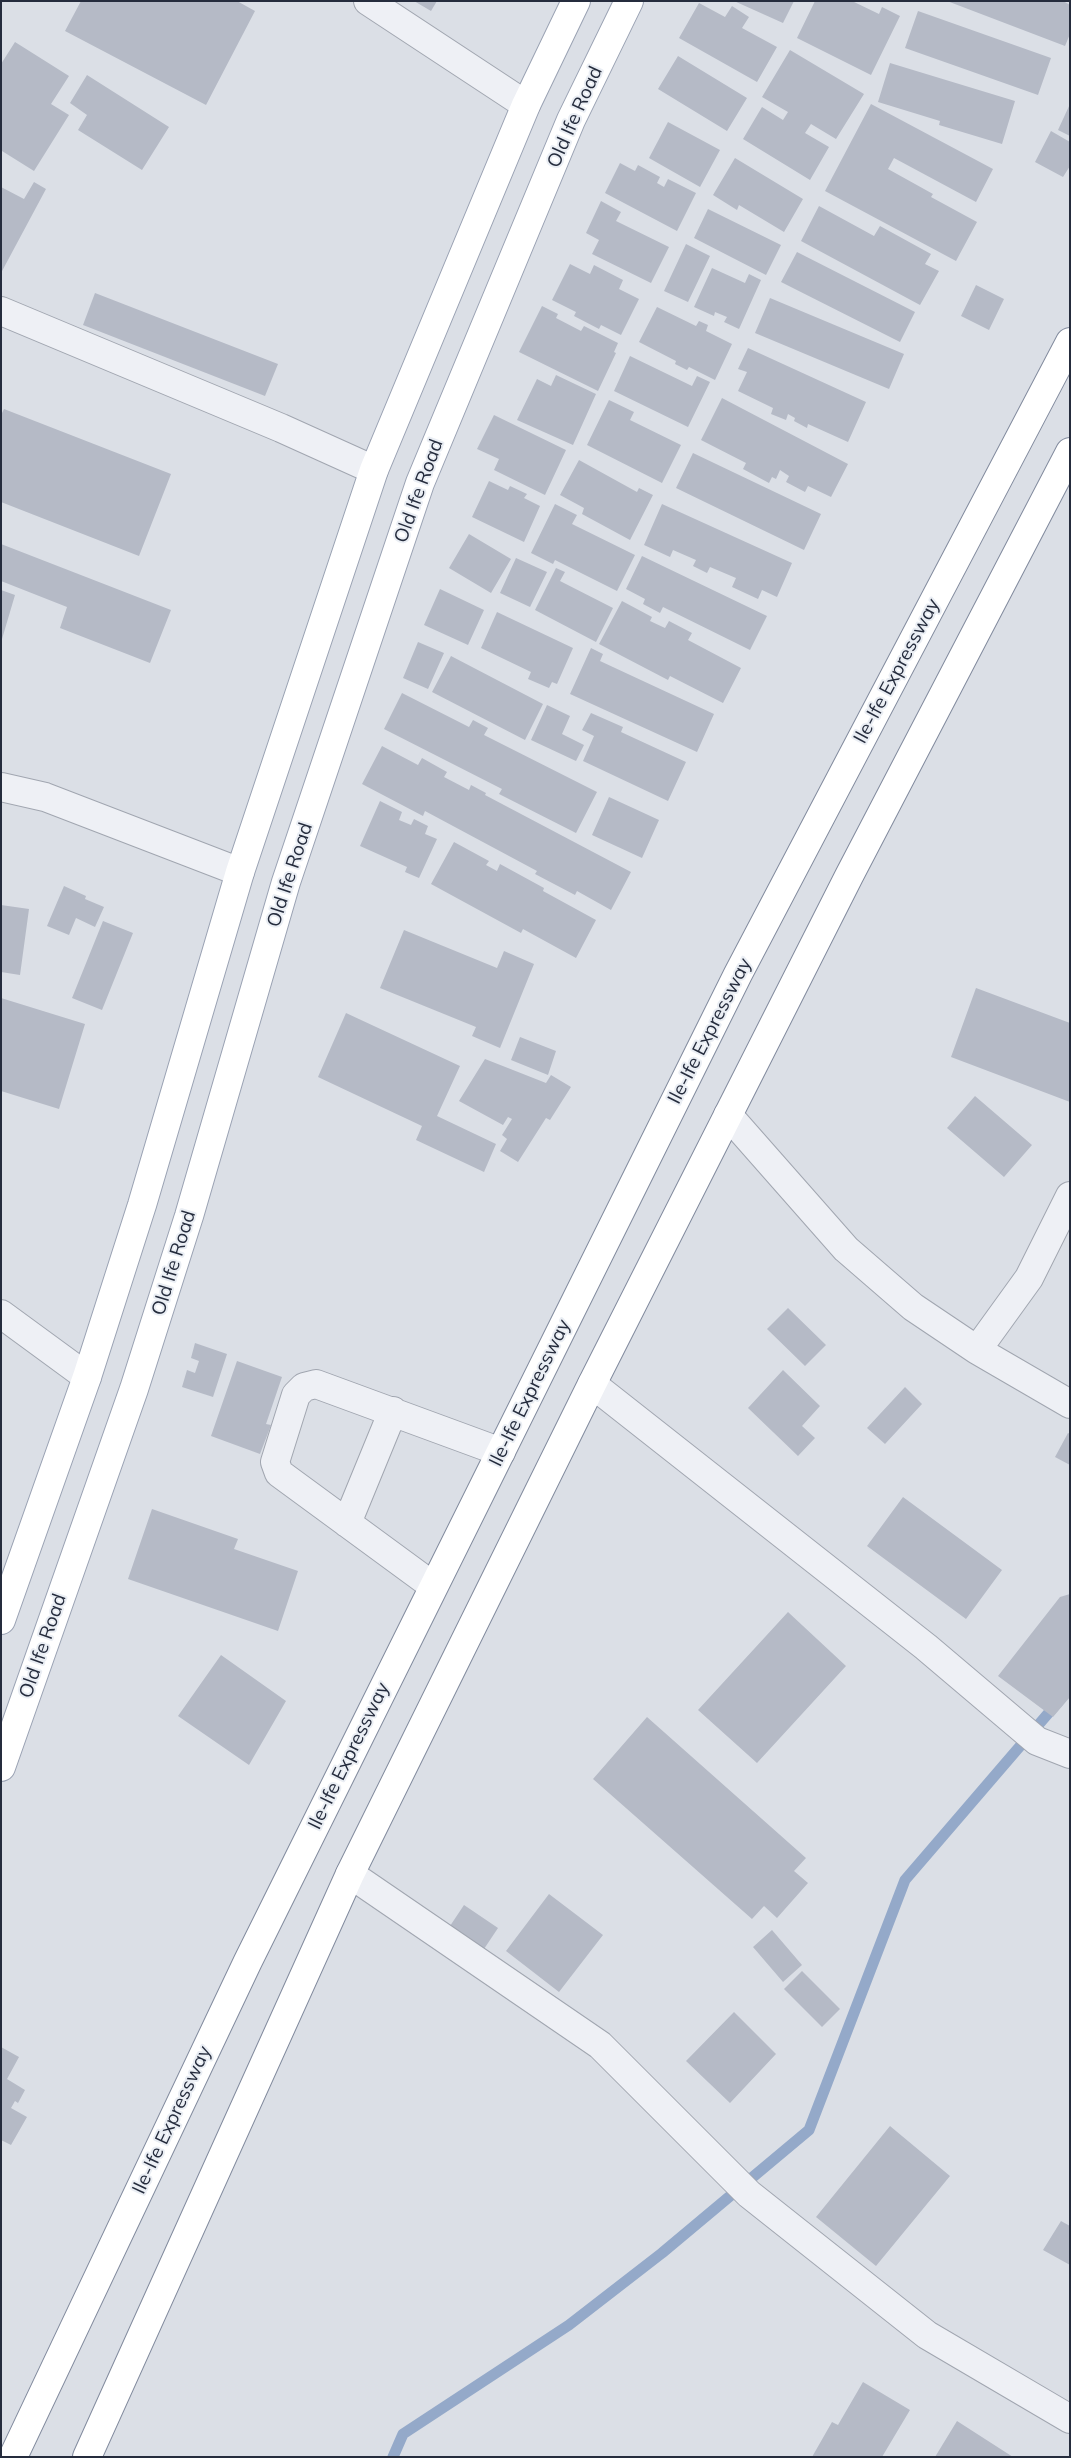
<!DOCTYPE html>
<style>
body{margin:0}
#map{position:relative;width:1071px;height:2458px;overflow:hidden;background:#dbdfe6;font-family:Mulish,sans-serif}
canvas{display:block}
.frame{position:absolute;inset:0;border:2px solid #252c3d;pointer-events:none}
</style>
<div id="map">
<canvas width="1071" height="2458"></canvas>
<div class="frame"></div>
</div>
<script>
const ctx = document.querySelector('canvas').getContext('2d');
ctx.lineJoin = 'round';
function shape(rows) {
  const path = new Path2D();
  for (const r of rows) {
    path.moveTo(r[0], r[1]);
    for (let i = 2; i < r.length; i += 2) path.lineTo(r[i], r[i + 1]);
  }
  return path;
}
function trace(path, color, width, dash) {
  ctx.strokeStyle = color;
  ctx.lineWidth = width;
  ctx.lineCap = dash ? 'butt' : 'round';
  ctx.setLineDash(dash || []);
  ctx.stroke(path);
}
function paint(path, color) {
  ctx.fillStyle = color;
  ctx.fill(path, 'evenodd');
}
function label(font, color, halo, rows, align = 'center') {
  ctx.font = font + ' Mulish,sans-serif';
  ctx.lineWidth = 4;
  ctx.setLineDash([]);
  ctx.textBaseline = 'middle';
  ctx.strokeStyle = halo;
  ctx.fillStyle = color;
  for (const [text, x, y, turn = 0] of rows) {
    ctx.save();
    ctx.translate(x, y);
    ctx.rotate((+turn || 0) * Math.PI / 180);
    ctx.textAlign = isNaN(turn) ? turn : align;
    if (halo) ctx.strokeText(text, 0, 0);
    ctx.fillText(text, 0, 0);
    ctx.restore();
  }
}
const stream = shape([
 [393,2457,403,2434,569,2325,662,2253,809,2130,905,1880,1058,1702]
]);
const building = shape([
 [81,1,237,1,255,11,206,105,65,31],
 [414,1,437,1,431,11],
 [734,1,794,1,783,23],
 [815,1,852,1,879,14,882,7,900,16,871,75,797,38],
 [947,1,1063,1,1070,5,1070,34,1065,46],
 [699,3,725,17,732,6,749,17,742,28,777,47,757,82,679,38],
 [918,11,1051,58,1038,95,905,48],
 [15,42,69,76,51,104,69,115,34,171,2,151,1,153,1,64],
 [790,50,864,94,836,139,811,124,805,133,829,147,810,180,743,139,762,107,783,120,788,112,762,97],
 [678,56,747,98,727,131,658,89],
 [890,63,1015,101,1002,144,939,125,940,121,878,102],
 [87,75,169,127,142,170,78,130,87,115,70,103],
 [871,104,993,169,976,202,894,158,888,169,933,194,931,197,977,222,956,261,825,191],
 [1070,104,1070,136,1058,130],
 [668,122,720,150,700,187,649,158],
 [1051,131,1070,142,1070,166,1063,177,1035,162],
 [735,158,803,199,784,232,739,205,737,210,713,195],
 [620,163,635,171,638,165,660,177,657,183,664,187,668,179,696,193,677,231,605,193],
 [34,182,46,189,1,273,1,187,24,199],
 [601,201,621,212,616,221,669,247,651,283,592,254,599,240,586,233],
 [819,206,874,236,880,226,931,254,925,264,939,271,920,305,801,241],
 [708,209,781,245,766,275,694,238],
 [686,244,710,256,688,302,664,291],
 [797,252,915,312,900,342,781,282],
 [570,264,590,274,594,265,623,280,619,289,639,299,621,335,601,325,599,329,574,316,576,312,552,300],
 [712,268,745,283,749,274,761,280,739,329,724,322,727,317,715,312,714,316,694,307],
 [976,285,1004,299,989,330,961,316],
 [95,293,278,364,265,396,83,325],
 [770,298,904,354,889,389,755,333],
 [542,306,558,314,556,318,581,331,584,326,618,343,614,352,616,353,598,391,519,352],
 [657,307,696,326,699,321,708,325,706,331,732,344,715,380,689,367,687,370,675,364,676,361,639,342],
 [748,348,866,402,848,442,808,424,807,428,794,421,795,418,788,414,786,420,771,414,773,408,738,391,747,372,738,369],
 [630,356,692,386,697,376,710,382,688,427,614,391],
 [556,375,596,394,573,445,517,420,537,379,551,386],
 [722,398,848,464,831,497,808,486,805,492,786,482,789,476,780,470,776,479,772,477,769,483,743,469,746,463,701,440],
 [609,400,634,412,630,420,681,445,662,483,587,445],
 [4,409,171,474,139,556,1,502,1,415],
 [494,415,566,450,545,495,494,470,499,459,477,449],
 [693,453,821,514,804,550,676,488],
 [579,460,637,492,639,488,653,495,630,540,582,514,584,508,560,495],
 [489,481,508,490,510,486,527,494,524,498,540,506,524,542,472,517],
 [555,504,577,515,572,524,635,555,617,591,555,560,553,564,531,553],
 [662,504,792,563,777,597,762,590,758,599,732,587,736,578,710,567,707,573,693,566,696,560,673,550,670,557,644,545],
 [469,534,511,559,491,593,449,568],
 [1,544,171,610,150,663,60,628,67,607,1,581],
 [642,556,767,616,750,650,663,607,660,613,643,604,645,599,626,589],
 [516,558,547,572,530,607,500,593],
 [556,568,565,572,560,581,613,608,596,642,535,610],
 [440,589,484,610,468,645,424,625],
 [1,590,15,595,2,639,1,639],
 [622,601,652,617,650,621,665,628,669,621,692,633,688,640,741,668,723,703,670,676,668,680,599,644],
 [497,612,573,648,557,684,552,682,549,688,528,679,531,672,481,648],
 [418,642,444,653,428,689,403,678],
 [591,648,603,654,600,661,714,714,697,752,570,694],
 [451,656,543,704,525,740,432,692],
 [402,693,469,727,473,720,488,728,484,735,597,792,576,833,499,794,502,789,384,729],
 [547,705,570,716,562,734,584,745,576,761,531,740],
 [591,713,623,727,621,732,686,762,668,801,583,761,594,736,582,730],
 [382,746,418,765,422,758,447,772,444,777,469,790,471,785,486,793,485,795,631,872,611,910,577,891,575,895,535,874,537,871,425,811,423,816,362,784],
 [609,797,659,820,642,858,592,835],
 [380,801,402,812,399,820,411,825,414,819,428,826,425,834,437,839,419,878,405,872,407,867,360,846],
 [454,842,489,861,486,865,497,871,500,864,544,888,543,891,596,920,576,958,523,929,521,933,431,884],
 [64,886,86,896,85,899,104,907,95,927,76,918,69,935,47,926],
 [1,905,29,909,20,975,1,972],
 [103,921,133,933,102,1010,72,998],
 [404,930,497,968,504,951,534,964,500,1048,472,1036,476,1027,380,988],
 [976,988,1070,1023,1070,1102,951,1057],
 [1,998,85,1024,59,1109,1,1091],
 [346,1013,460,1066,437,1116,496,1144,484,1172,416,1140,422,1126,318,1077],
 [520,1037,556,1051,548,1075,511,1060],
 [485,1059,546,1083,551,1075,571,1087,550,1120,546,1118,518,1162,500,1151,507,1139,502,1135,512,1119,508,1117,503,1125,459,1101],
 [975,1096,1032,1145,1004,1177,947,1128],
 [788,1308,826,1345,805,1366,767,1329],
 [195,1343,227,1354,213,1397,182,1387,187,1370,195,1373,199,1361,191,1358],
 [237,1361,282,1377,266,1424,271,1425,260,1454,211,1436],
 [783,1370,820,1406,802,1426,815,1438,798,1456,748,1408],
 [905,1387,922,1404,885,1444,867,1428],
 [1068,1433,1070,1434,1070,1465,1055,1457],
 [903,1497,1002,1570,966,1619,867,1546],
 [152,1509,238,1539,234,1549,298,1571,278,1631,128,1579],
 [1070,1594,1070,1697,1053,1717,998,1676,1060,1597],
 [788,1612,846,1666,757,1763,698,1710],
 [221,1655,286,1701,249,1765,178,1716],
 [647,1717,806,1858,794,1871,808,1883,777,1918,764,1906,752,1919,593,1779],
 [549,1894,603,1935,559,1992,506,1951],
 [464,1905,498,1928,480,1955,446,1932],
 [772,1930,802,1965,783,1982,753,1947],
 [802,1971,840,2009,822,2027,784,1989],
 [734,2012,776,2054,730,2103,686,2061],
 [1,2047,19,2057,7,2079,25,2090,18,2103,15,2101,11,2108,27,2117,11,2145,1,2140],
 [890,2126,950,2176,876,2266,816,2217],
 [1061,2221,1070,2226,1070,2265,1043,2250],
 [863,2382,910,2410,882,2457,812,2457,832,2422,838,2425],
 [957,2421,1013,2457,935,2457]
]);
const minor = shape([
 [368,1,526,105],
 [1,311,281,428,374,470],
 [1,787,45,797,240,872],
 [728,1115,846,1249,913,1307,977,1350,1070,1404],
 [1,1314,87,1377],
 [977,1350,1029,1278,1070,1196],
 [592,1384,926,1647,1037,1741,1070,1754],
 [347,1523,393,1411],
 [433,1586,279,1473,275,1462,296,1395,304,1387,316,1384,501,1452],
 [350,1874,600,2045,749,2194,927,2335,1070,2419]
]);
const major = shape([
 [1,1620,87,1377,142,1205,240,872,374,470,526,105,576,1],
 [1,1767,134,1389,189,1216,286,882,420,483,571,120,629,1]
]);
const highway = shape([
 [13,2457,248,1961,738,974,1070,342],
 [87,2457,350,1874,592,1384,849,876,1070,452]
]);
const streetNames = [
 ["Old Ife Road",575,117,-66],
 ["Old Ife Road",419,491,-70],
 ["Ile-Ife Expressway",897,671,-62],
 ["Old Ife Road",290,875,-72],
 ["Ile-Ife Expressway",710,1031,-63],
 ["Old Ife Road",174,1263,-73],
 ["Ile-Ife Expressway",530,1393,-64],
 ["Old Ife Road",43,1646,-71],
 ["Ile-Ife Expressway",349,1756,-64],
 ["Ile-Ife Expressway",172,2120,-65]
];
trace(stream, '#94a9c9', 11);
paint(building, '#b5bac6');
trace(minor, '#a1a6b0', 30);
trace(major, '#9aa2b3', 30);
trace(highway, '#828b9e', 30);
trace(minor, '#eef0f5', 28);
trace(major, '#fff', 28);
trace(highway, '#fff', 28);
label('19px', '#252c3d', '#eaeef4', streetNames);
</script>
